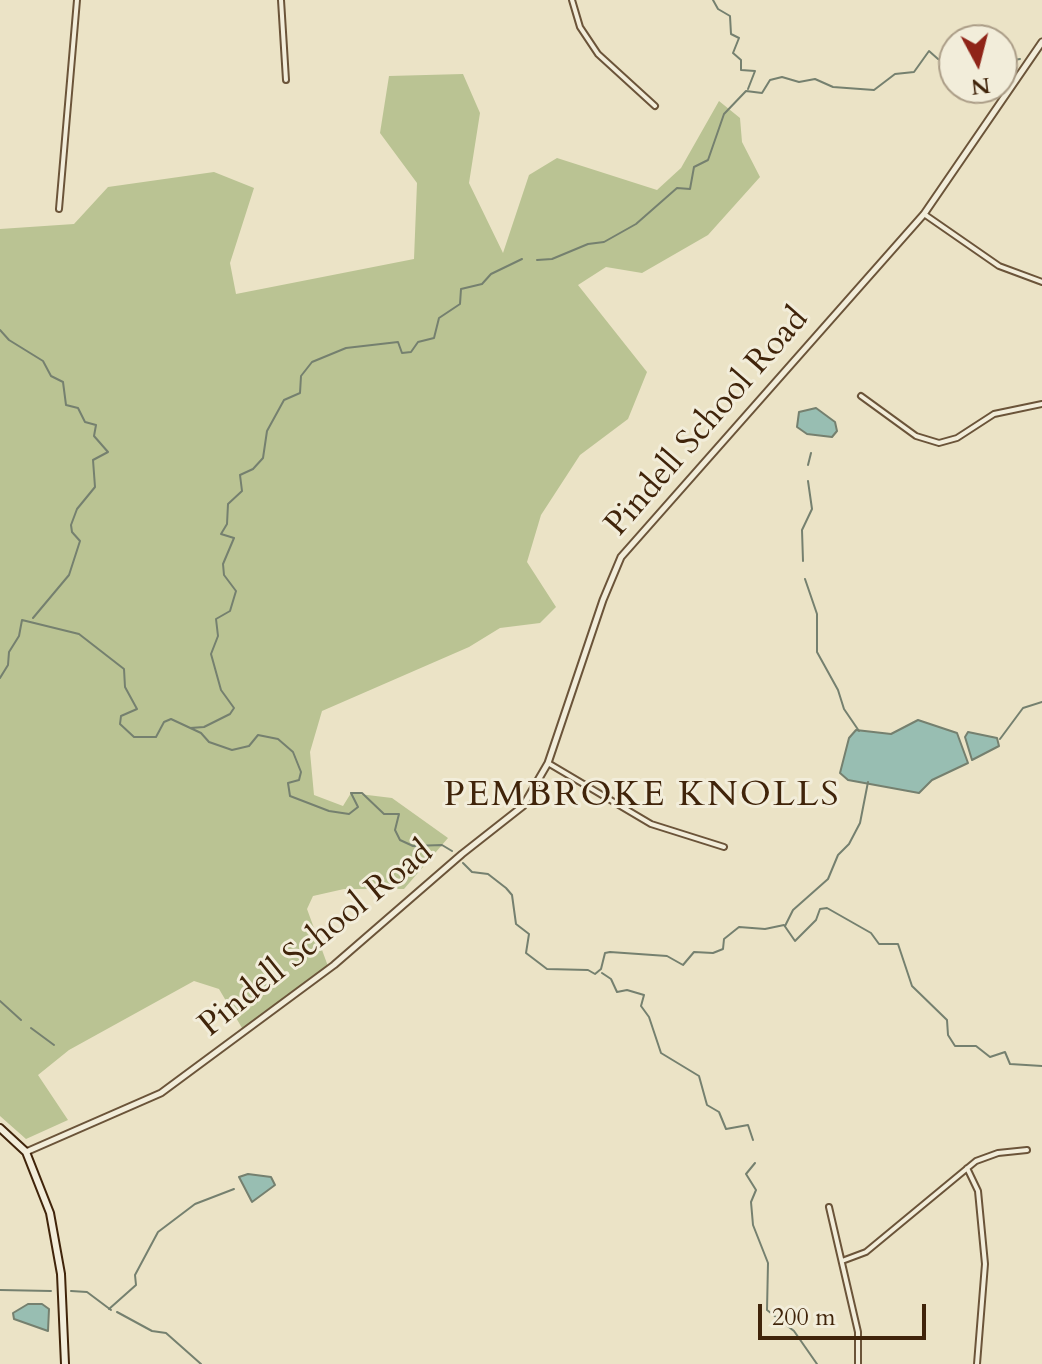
<!DOCTYPE html>
<style>
body{margin:0}
#map{position:relative;width:1042px;height:1364px;overflow:hidden;background:#ebe3c6;font-family:Cardo,serif}
canvas{display:block}
.north{position:absolute;left:938px;top:24px;width:80px;height:80px;box-sizing:border-box;background:#f2edda;border:2px solid #ab9d87;border-radius:50%;rotate:173deg;font-size:22px;font-weight:700;line-height:32px;text-align:center;color:#40240a}
.north::after{content:'';display:block;margin:auto;width:28px;height:36px;background:#8f2418;clip-path:polygon(50% 0,100% 100%,50% 72%,0 100%)}
.scale{position:absolute;left:758px;top:1304px;width:168px;height:36px;box-sizing:border-box;border:4px solid #40240a;border-top:0;padding-left:10px;font-size:24px;line-height:28px;white-space:nowrap;color:#40240a;-webkit-text-stroke:6px #f2edda;paint-order:stroke}
</style>
<div id="map">
<canvas width="1042" height="1364"></canvas>
<div class="north">N</div>
<div class="scale">200 m</div>
</div>
<script>
const ctx = document.querySelector('canvas').getContext('2d');
ctx.lineJoin = 'round';
function paint(path, color) {
  ctx.fillStyle = color;
  ctx.fill(path, 'evenodd');
}
function shape(rows) {
  const path = new Path2D();
  for (const r of rows) {
    path.moveTo(r[0], r[1]);
    for (let i = 2; i < r.length; i += 2) path.lineTo(r[i], r[i + 1]);
  }
  return path;
}
function trace(path, color, width, dash) {
  ctx.strokeStyle = color;
  ctx.lineWidth = width;
  ctx.lineCap = dash ? 'butt' : 'round';
  ctx.setLineDash(dash || []);
  ctx.stroke(path);
}
function label(font, color, halo, rows, align = 'center') {
  ctx.font = font + ' Cardo,serif';
  ctx.lineWidth = 6;
  ctx.setLineDash([]);
  ctx.textBaseline = 'middle';
  ctx.strokeStyle = halo;
  ctx.fillStyle = color;
  for (const [text, x, y, turn = 0] of rows) {
    ctx.save();
    ctx.translate(x, y);
    ctx.rotate((+turn || 0) * Math.PI / 180);
    ctx.textAlign = isNaN(turn) ? turn : align;
    if (halo) ctx.strokeText(text, 0, 0);
    ctx.fillText(text, 0, 0);
    ctx.restore();
  }
}
const green = shape([
 [463,74,480,113,469,183,503,253,529,175,557,158,657,190,681,168,719,101,740,118,742,142,760,177,708,235,642,273,606,267,578,285,647,372,628,419,580,455,541,515,527,562,556,607,540,623,500,628,469,647,322,711,310,752,314,795,343,806,351,793,392,798,448,838,404,889,344,889,313,896,307,909,329,969,245,1033,219,989,194,981,69,1050,38,1075,68,1120,26,1139,0,1116,0,229,74,224,108,187,214,172,254,188,230,263,236,294,414,259,417,183,380,133,389,76]
]);
const water = shape([
 [816,408,835,422,837,431,832,437,807,434,797,427,799,412,816,408],
 [918,720,957,733,968,763,932,780,919,793,848,780,840,773,849,738,856,730,891,734,918,720],
 [968,732,997,738,999,746,972,760,965,737,968,732],
 [248,1174,271,1177,275,1185,252,1202,239,1177,248,1174],
 [28,1304,42,1304,49,1309,48,1331,14,1319,13,1313,28,1304]
]);
const stream = shape([
 [713,0,718,9,730,16,731,34,739,38,733,53,741,60,741,70,755,71,748,89],
 [1002,62,1020,59],
 [537,260,552,259,588,244,604,242,636,224,677,188,690,189,694,167,708,160,724,114,746,91,762,93,770,80,782,77,799,82,815,79,833,87,874,90,895,74,914,72,929,51,938,59,954,62],
 [0,330,9,340,43,361,51,376,63,382,66,405,78,408,85,422,96,425,94,436,108,452,93,460,95,487,77,509,71,525,72,532,80,541,69,575,33,618],
 [808,465,811,453],
 [803,561,802,530,812,509,808,481],
 [805,579,817,614,817,652,838,690,844,709,859,731],
 [0,678,8,665,9,652,19,636,22,620,79,634,124,669,125,687,137,709,121,716,120,724,134,737,156,737,164,722,171,719,201,733,209,742,232,750,249,746,258,735,278,739,293,752,301,772,299,780,288,783,290,796,329,811,349,814,358,807,351,793,362,793,384,814,399,814,395,830,400,840,413,846,442,845,452,851],
 [190,728,204,727,230,714,234,708,221,690,211,654,218,636,216,619,230,611,236,591,224,575,223,564,234,538,221,534,227,524,228,504,242,491,240,475,253,469,263,458,267,431,284,400,300,393,301,376,312,362,346,348,398,342,402,353,411,352,418,342,434,338,439,318,460,304,461,289,482,284,491,274,522,259],
 [1000,739,1023,708,1042,702],
 [463,863,472,872,488,874,506,888,512,895,516,924,529,934,526,953,547,969,588,970,595,974,601,969,605,953,610,952,667,956,683,965,694,952,713,953,723,949,724,939,739,927,765,929,784,925,795,941,816,920,820,909,827,908,871,933,879,944,898,944,912,986,947,1020,948,1035,955,1046,976,1046,990,1057,1005,1052,1010,1064,1042,1066],
 [785,926,793,910,828,879,838,855,849,844,860,823,868,782],
 [602,973,611,979,617,992,627,990,644,995,641,1006,649,1017,661,1053,699,1076,707,1105,719,1112,726,1129,748,1125,753,1140],
 [0,1001,21,1020],
 [31,1028,54,1045],
 [755,1163,746,1174,756,1190,751,1202,753,1225,768,1263,767,1310,794,1331,817,1364],
 [0,1290,51,1291],
 [71,1291,87,1292,111,1310],
 [109,1309,136,1285,135,1275,158,1232,195,1204,234,1189],
 [117,1312,152,1331,166,1333,201,1364]
]);
const minor = shape([
 [281,0,286,80],
 [572,0,580,27,598,54,655,106],
 [59,209,77,0],
 [924,214,999,266,1042,282],
 [861,396,916,436,939,443,957,438,994,414,1042,404],
 [548,763,651,824,724,847],
 [967,1168,978,1191,985,1264,977,1364],
 [829,1207,858,1332,858,1364],
 [842,1261,866,1252,976,1161,998,1153,1027,1150]
]);
const tertiary = shape([
 [26,1152,161,1093,334,965,462,854,523,806,548,763,603,600,621,557,924,214,1042,42]
]);
const secondary = shape([
 [0,1128,26,1152,50,1213,61,1274,65,1364]
]);
const streetNames = [
 ["Pindell School Road",708,423,-49],
 ["Pindell School Road",317,940,-39]
];
const neighbourhoodNames = [
 ["PEMBROKE KNOLLS",642,797]
];
paint(green, '#bac393');
paint(water, '#98beb2');
trace(water, '#75806f', 2);
trace(stream, '#75806f', 2);
trace(minor, '#6b5439', 8);
trace(tertiary, '#6b5439', 9);
trace(secondary, '#40240a', 10);
trace(minor, '#f2edda', 4);
trace(tertiary, '#f2edda', 5);
trace(secondary, '#f2edda', 6);
label('34px', '#40240a', '#f2edda', streetNames);
ctx.letterSpacing = '2px';
label('36px', '#40240a', '#f2edda', neighbourhoodNames);
ctx.letterSpacing = '0px';
</script>
